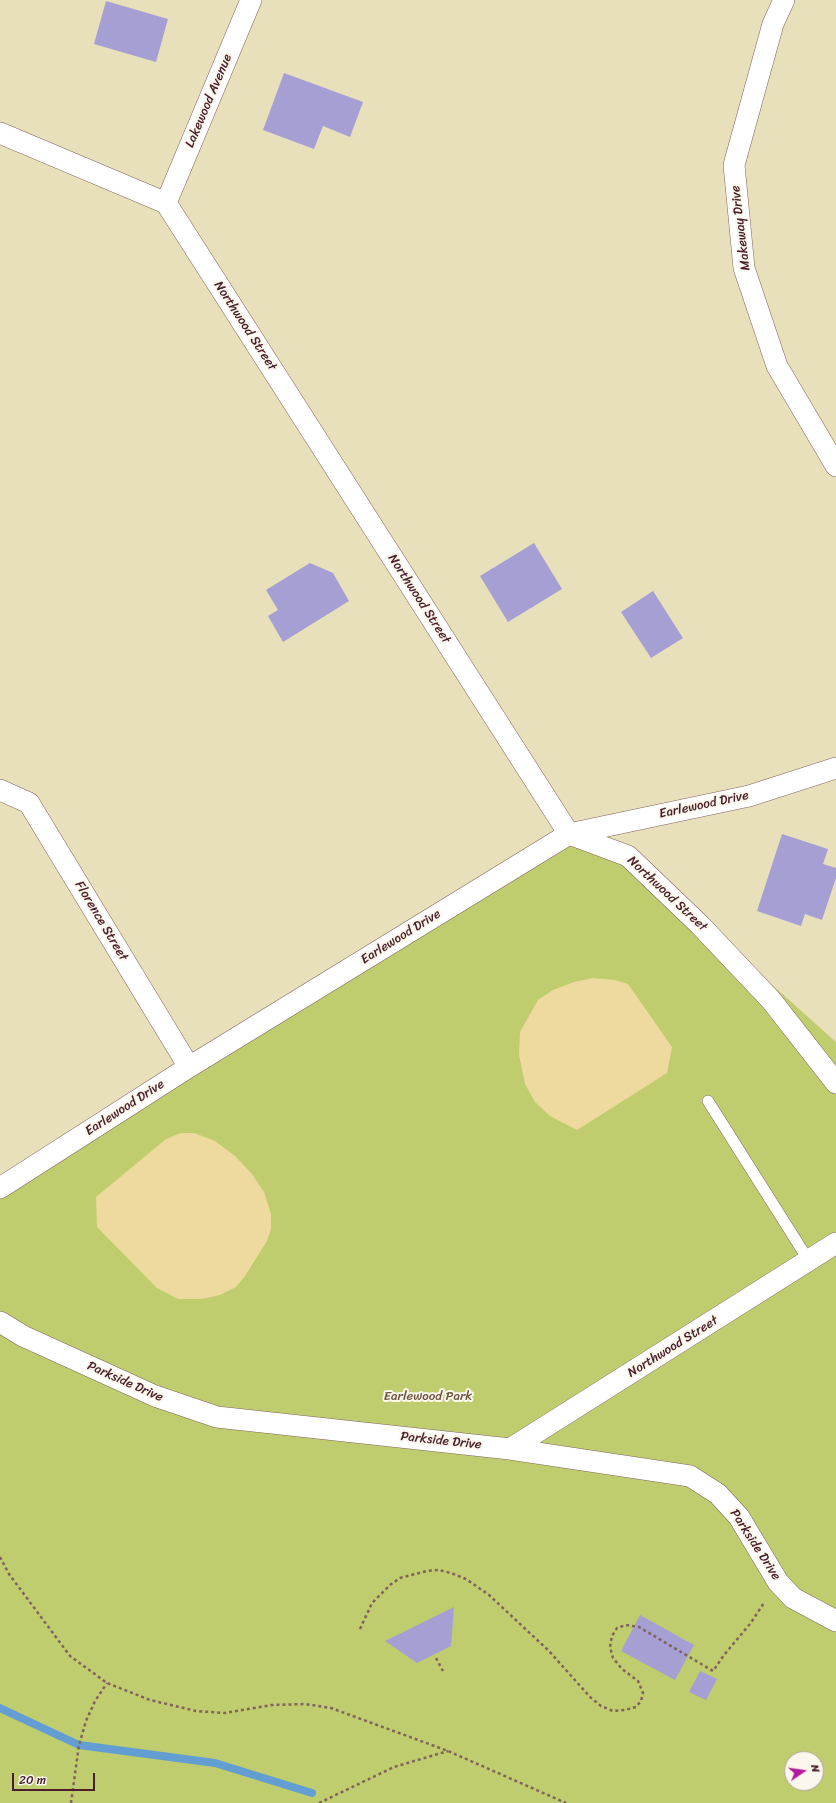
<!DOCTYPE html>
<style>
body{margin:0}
#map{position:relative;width:836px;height:1803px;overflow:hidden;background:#e7e0bb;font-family:Sriracha,sans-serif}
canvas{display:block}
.north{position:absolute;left:784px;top:1751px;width:40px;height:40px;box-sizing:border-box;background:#fbf7ec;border:1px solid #b4a19f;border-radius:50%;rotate:77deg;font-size:11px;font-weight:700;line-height:16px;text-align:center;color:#4a1f2b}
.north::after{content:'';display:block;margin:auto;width:14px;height:18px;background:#b5179e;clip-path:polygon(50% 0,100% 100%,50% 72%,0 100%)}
.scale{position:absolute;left:12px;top:1773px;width:83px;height:18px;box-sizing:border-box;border:2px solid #4a1f2b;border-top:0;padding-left:5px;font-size:12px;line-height:14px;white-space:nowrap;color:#4a1f2b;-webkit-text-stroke:3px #fbf7ec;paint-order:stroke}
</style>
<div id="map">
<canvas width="836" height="1803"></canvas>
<div class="north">N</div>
<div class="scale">20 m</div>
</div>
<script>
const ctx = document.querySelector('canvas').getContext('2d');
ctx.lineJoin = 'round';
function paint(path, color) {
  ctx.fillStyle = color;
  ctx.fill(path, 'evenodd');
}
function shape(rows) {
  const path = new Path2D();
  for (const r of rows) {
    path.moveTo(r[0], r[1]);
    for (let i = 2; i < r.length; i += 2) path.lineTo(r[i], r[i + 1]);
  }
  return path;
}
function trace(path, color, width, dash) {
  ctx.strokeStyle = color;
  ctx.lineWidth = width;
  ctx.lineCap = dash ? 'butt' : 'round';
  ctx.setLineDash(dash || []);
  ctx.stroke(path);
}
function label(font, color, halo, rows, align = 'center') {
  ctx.font = font + ' Sriracha,sans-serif';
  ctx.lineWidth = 4;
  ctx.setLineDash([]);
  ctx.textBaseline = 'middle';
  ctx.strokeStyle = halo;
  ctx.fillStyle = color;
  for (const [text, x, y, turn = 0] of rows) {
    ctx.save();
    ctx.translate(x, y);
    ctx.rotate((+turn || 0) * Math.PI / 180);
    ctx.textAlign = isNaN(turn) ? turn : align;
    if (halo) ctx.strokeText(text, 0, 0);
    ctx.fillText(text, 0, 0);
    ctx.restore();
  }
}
const green = shape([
 [569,834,628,856,836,1042,836,1803,0,1803,0,1188],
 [792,1759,816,1759,816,1783,792,1783]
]);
const sand = shape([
 [593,978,615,980,628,984,672,1047,667,1073,577,1130,550,1116,535,1102,525,1084,519,1055,520,1032,538,1000,553,990,574,982],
 [181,1133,194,1133,215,1141,235,1156,252,1174,264,1192,271,1214,271,1229,267,1241,245,1276,236,1287,220,1295,202,1299,178,1299,157,1288,97,1227,96,1197,166,1139]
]);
const stream = shape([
 [0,1708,79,1745,215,1763,312,1793]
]);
const building = shape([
 [106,1,168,19,156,62,94,44],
 [284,73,363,102,350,137,323,126,314,149,263,130],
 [534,543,562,589,508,622,480,576],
 [310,563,333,573,349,601,283,642,268,616,278,610,266,590],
 [653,591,683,638,651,658,621,612],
 [782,834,828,849,823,864,836,868,836,878,822,920,805,914,801,926,757,911],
 [454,1607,451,1646,417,1663,385,1641],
 [640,1615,694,1645,675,1680,621,1651],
 [700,1671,717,1679,706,1700,689,1692]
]);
const path = shape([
 [0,1557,9,1574,70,1656,107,1683,150,1700,196,1711,225,1713,272,1705,305,1704,331,1708,448,1751,566,1803],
 [360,1629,372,1603,390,1585,400,1578,427,1571,439,1570,451,1573,466,1579,489,1595,549,1651,590,1697,601,1706,613,1711,625,1710,636,1707,641,1701,643,1693,638,1681,622,1669,613,1658,610,1647,612,1636,617,1628,626,1625,639,1627,713,1671,724,1655,750,1624,764,1603],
 [436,1658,443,1671],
 [71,1803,79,1745,86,1721,95,1701,107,1683],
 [319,1803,394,1767,448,1751]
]);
const service = shape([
 [708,1101,809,1261]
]);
const minor = shape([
 [784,0,773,24,734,165,744,268,777,366,836,466],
 [0,133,166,203,569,834,628,856,700,925,771,1000,836,1083],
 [166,203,251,0],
 [0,790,29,803,189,1067],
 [0,1188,189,1067,569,834,749,796,836,768],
 [0,1322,23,1336,155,1396,217,1417,510,1449,690,1476,718,1494,739,1517,778,1582,793,1598,836,1621],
 [510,1449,836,1243]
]);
const streetNames = [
 ["Lakewood Avenue",209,101,-67],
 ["Makeway Drive",741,228,-97],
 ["Northwood Street",245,326,57],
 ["Northwood Street",419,599,57],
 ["Earlewood Drive",704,805,-12],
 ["Northwood Street",667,894,43],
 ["Florence Street",101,921,59],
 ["Earlewood Drive",401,937,-32],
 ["Earlewood Drive",125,1108,-33],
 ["Northwood Street",673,1347,-32],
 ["Parkside Drive",125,1382,24],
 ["Parkside Drive",441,1441,6],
 ["Parkside Drive",755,1545,57]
];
const parkNames = [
 ["Earlewood Park",428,1397]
];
paint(green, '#c0cd6e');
paint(sand, '#eeda9e');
trace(stream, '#639ed3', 8);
paint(building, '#a69fd4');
trace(service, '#81635d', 12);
trace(minor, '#81635d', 22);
trace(path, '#81635d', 2.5, [3, 3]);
trace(service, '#fff', 11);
trace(minor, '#fff', 21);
label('13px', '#4a1f2b', '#fbf7ec', streetNames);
label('13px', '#6d533f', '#fbf7ec', parkNames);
</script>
